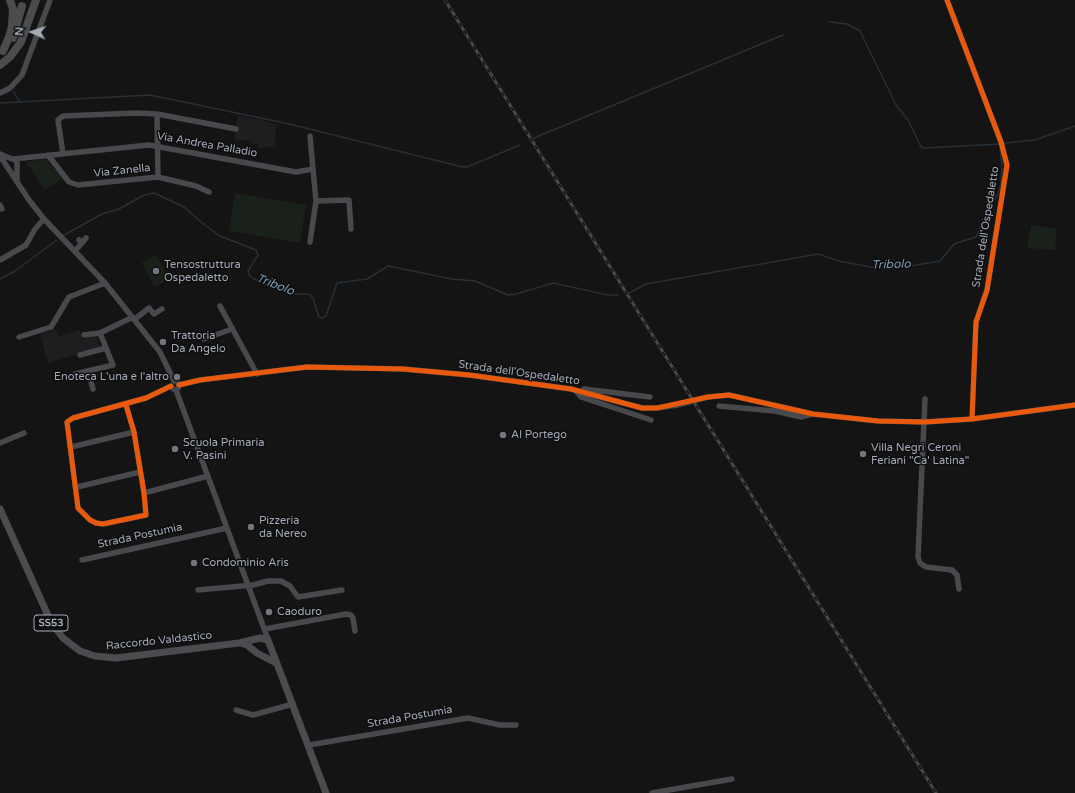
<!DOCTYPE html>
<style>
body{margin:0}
#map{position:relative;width:1075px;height:793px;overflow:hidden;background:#141414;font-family:"Varela Round",sans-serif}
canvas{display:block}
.north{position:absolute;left:12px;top:12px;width:40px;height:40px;-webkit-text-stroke:3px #0e0e10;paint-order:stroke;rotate:273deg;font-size:11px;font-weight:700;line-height:16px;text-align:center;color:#a4abb6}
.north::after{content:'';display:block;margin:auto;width:14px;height:18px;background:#a4abb6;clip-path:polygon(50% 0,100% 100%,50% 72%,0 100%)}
</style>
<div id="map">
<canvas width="1075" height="793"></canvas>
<div class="north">N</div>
</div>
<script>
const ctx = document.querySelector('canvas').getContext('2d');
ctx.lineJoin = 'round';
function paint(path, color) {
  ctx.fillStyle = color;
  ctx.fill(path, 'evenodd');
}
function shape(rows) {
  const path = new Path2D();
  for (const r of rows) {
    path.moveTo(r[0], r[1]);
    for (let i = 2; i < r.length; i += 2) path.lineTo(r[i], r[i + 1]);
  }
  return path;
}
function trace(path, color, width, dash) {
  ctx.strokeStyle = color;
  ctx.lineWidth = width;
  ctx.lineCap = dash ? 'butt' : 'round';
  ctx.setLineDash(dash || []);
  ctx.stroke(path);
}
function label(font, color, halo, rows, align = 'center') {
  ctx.font = font + ' "Varela Round",sans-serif';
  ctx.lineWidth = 3;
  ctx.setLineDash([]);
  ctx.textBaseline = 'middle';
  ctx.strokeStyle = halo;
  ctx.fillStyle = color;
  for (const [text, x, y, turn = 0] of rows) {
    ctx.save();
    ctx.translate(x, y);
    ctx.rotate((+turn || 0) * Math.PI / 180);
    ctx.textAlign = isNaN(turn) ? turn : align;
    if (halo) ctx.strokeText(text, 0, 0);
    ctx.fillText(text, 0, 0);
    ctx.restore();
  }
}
const built = shape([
 [238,115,276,124,275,147,258,148,258,145,250,143,250,141,234,140],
 [54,327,59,336,80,330,82,339,96,336,100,347,48,363,40,334,51,331]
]);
const green = shape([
 [45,159,63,178,45,190,26,162],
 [235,193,306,205,300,243,229,231],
 [1031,225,1057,229,1055,250,1027,248],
 [156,255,169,279,154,287,142,262]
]);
const stream = shape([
 [829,22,847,24,860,31,896,105,908,120,921,147,924,148,1000,144],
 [14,92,19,101],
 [0,103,150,95,285,123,463,167,467,167,520,145],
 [534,138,783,35],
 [1004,143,1035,140,1075,126],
 [64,235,102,214,119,209,144,195,154,193,184,207,201,222,220,236,256,250,258,255,248,271,249,275,254,279,292,294,309,294,313,298,319,317,322,318,326,316,337,283,367,279,388,266,452,279,475,281,508,295,516,294,553,283,608,295,618,295],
 [0,279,15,271,57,240],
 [629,293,646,284,818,254,839,261,877,268,899,268,940,261,954,244,976,237,985,216,998,194,1001,184,1002,165,1000,149]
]);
const minor = shape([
 [947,0,1001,142,1007,165,987,290,976,322,972,419],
 [0,93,10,88,22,75,50,0],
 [157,114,158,177],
 [310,136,313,169],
 [0,154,17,161,17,182],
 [63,154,58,120,63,116,137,113,157,114,236,129],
 [48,155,69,182,78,185,158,177,196,186,209,192],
 [0,156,29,200,44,219,105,283,160,352,174,381,179,383,179,387,176,390],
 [13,159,149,145,296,172,313,169,316,201,310,242],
 [316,201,349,200,351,229],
 [0,205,2,209],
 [82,243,86,238],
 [75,251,82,243,79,240],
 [0,260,26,245,35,229,44,219],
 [220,306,257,374],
 [135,319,149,308,154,314,162,309],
 [84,335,100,333],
 [19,337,51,327,69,297,105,283],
 [204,339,232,329],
 [80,355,106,348],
 [88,371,93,389],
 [75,374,113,365,100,333,133,317],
 [179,385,200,380,307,367,403,369,469,375,571,389,642,408,657,408,677,405],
 [173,389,176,390,269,642],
 [584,389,650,397],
 [575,390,581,397,651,420],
 [708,397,729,395,813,414,878,421,925,422,972,419,1075,405],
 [925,399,918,557,920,563,926,567,952,570,957,575,959,589],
 [126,405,134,432,144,493,146,515,103,524,96,523,90,520,78,508,67,422,73,418,146,398,171,386],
 [719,406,775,411,801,417,813,414],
 [0,443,24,433],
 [71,447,134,432],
 [77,487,140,472],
 [144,493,208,476],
 [82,560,227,528],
 [198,590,253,585,268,581,281,581,290,586,298,597,342,590],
 [265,629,346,614,351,615,353,618,355,631],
 [236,710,253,715,293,704],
 [309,745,468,718,500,725,516,725],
 [652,793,732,779]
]);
const major = shape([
 [0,509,51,622,63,638,80,651,95,656,116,658,239,643,260,638,268,640,326,793],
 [240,643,247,645,257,653,276,663]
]);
const highway = shape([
 [13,38,22,6],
 [3,51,9,37,12,26,13,9,10,0],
 [0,65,10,57,21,42,36,0]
]);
const rail = shape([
 [445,0,936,793]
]);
const minorBridge = shape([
 [677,405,708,397]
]);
const cycleway = shape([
 [947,0,1001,142,1007,165,987,290,976,322,972,419],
 [179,385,200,380,307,367,403,369,469,375,571,389,642,408,657,408,708,397,729,395,813,414,878,421,925,422,972,419,1075,405],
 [126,405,134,432,144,493,146,515,103,524,96,523,90,520,78,508,67,422,73,418,146,398,171,386]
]);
const markers = [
 [156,271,4,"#72767d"],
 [163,342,4,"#72767d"],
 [177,377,4,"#72767d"],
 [503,435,4,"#72767d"],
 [175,449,4,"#72767d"],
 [863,454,4,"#72767d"],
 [251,527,4,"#72767d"],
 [194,563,4,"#72767d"],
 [269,612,4,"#72767d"]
];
const shields = [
 [51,623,34]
];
const shieldNames = [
 ["SS53",51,623]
];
const streetNames = [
 ["Via Andrea Palladio",207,145,10],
 ["Via Zanella",122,171,-6],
 ["Strada dell'Ospedaletto",986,227,-81],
 ["Strada dell'Ospedaletto",519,373,8],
 ["Strada Postumia",140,536,-12],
 ["Raccordo Valdastico",159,641,-6],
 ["Strada Postumia",410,717,-10]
];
const poiNames = [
 ["Tensostruttura",164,265],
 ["Ospedaletto",164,278],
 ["Trattoria",171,336],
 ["Da Angelo",171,349],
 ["Enoteca L'una e l'altro",169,377,"right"],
 ["Al Portego",511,435],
 ["Scuola Primaria",183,443],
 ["V. Pasini",183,456],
 ["Villa Negri Ceroni",871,448],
 ["Feriani \"Ca' Latina\"",871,461],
 ["Pizzeria",259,521],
 ["da Nereo",259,534],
 ["Condominio Aris",202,563],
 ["Caoduro",277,612]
];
const waterNames = [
 ["Tribolo",891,265,-2],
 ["Tribolo",275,285,21]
];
paint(built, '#1e1e20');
paint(green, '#1a211b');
trace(stream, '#273037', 1.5);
trace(minor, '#48494d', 5.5);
trace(major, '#4b4c4f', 7);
trace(highway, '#4b4c4e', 8);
trace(rail, '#48494c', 3);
trace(rail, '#0e0e10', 1.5, [4.5]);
trace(minorBridge, '#48494d', 5.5);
trace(cycleway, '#e8590c', 5);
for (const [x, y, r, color] of markers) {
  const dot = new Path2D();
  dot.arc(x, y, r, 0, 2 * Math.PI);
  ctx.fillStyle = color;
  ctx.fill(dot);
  trace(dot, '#0e0e10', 1.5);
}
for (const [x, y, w] of shields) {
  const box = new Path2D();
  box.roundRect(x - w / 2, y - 8, w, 16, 3);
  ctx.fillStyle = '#0e0e10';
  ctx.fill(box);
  trace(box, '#a4abb6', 1);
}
label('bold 10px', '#a4abb6', null, shieldNames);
label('11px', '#a4abb6', '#0e0e10', streetNames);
label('11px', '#a4abb6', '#0e0e10', poiNames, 'left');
label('italic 12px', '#799bb4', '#0e0e10', waterNames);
</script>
